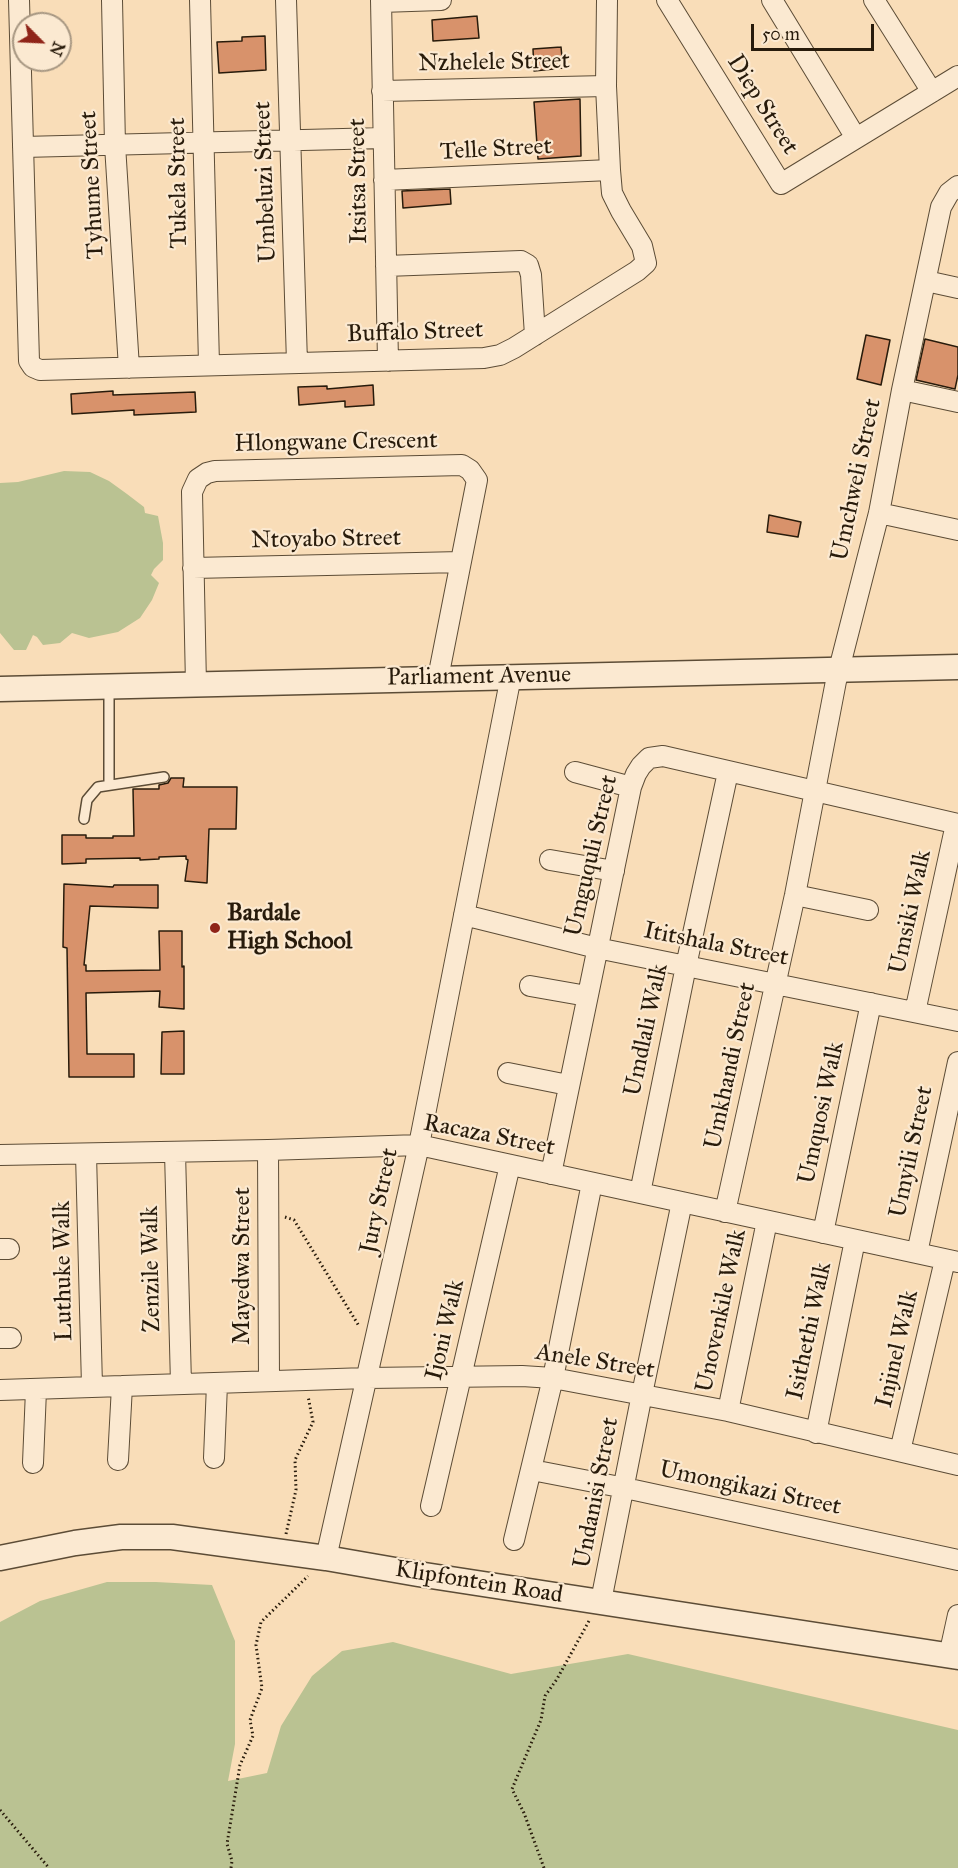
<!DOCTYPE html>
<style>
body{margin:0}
#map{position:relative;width:958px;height:1868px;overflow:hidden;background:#f9ddb8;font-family:"IM FELL Great Primer",serif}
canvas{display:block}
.north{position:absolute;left:12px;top:12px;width:60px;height:60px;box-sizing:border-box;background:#fbe9d1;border:2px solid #a79782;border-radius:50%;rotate:114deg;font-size:16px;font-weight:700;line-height:24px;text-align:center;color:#281b0b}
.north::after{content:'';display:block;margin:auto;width:21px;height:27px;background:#8f2418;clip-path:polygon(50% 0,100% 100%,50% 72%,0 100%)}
.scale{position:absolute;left:751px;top:24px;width:123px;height:27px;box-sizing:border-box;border:3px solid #281b0b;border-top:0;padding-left:8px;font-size:18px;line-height:21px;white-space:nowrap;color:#281b0b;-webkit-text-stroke:4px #fbe9d1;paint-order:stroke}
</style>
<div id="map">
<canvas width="958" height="1868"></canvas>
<div class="north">N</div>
<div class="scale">50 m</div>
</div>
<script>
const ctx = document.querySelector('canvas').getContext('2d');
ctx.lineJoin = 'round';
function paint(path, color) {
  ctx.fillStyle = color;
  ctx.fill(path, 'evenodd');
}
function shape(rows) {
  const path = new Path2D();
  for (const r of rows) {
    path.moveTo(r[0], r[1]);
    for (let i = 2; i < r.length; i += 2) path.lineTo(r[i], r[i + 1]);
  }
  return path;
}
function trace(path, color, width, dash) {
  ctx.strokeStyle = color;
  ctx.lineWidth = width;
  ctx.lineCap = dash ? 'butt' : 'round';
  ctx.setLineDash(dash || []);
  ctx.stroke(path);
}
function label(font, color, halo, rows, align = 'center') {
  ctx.font = font + ' "IM FELL Great Primer",serif';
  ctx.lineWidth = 4.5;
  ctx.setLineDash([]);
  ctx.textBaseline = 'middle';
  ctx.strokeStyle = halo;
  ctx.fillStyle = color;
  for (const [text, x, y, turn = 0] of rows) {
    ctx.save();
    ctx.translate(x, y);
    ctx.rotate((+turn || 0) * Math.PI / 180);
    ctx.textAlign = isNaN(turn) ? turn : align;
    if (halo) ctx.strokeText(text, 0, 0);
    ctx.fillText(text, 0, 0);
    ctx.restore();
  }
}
const green = shape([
 [64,471,90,472,109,481,127,494,144,507,145,513,158,516,163,543,163,560,154,569,151,575,159,583,152,600,140,618,118,632,89,638,72,633,60,643,43,645,37,637,33,635,26,650,14,650,0,633,0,483,18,482],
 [107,1582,156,1582,212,1585,235,1641,235,1744,228,1781,267,1773,281,1726,312,1676,342,1651,393,1642,511,1674,628,1654,958,1730,958,1868,0,1868,0,1622,40,1601]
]);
const building = shape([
 [477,16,479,38,433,41,432,20,477,16],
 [265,36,266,70,219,73,217,42,242,41,242,37,265,36],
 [561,47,563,68,534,71,533,49,561,47],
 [580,99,581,156,538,159,534,102,580,99],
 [450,189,451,204,403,208,402,191,450,189],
 [866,335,890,340,881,385,857,379,866,335],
 [925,339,958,347,958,375,955,389,916,380,925,339],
 [373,385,374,405,345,407,345,401,299,405,298,387,327,386,327,389,373,385],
 [113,391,113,395,195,392,196,412,134,415,134,410,72,414,71,394,113,391],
 [769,515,801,522,798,537,767,532,769,515],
 [171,778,184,778,183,787,237,787,236,829,209,829,207,883,185,881,188,860,186,859,186,856,159,857,159,859,140,860,140,858,86,859,86,863,62,864,62,835,86,835,86,838,113,838,113,836,134,836,133,789,159,789,159,785,168,783,171,778],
 [64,884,113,887,114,885,158,885,158,908,90,906,84,965,86,965,86,971,160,970,159,931,182,931,182,967,184,966,184,1009,159,1007,160,991,86,993,87,1054,134,1054,134,1077,69,1077,67,948,63,947,64,884],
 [184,1031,184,1074,161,1074,162,1032,184,1031]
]);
const path = shape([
 [285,1217,294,1220,359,1326],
 [286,1534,296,1490,295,1460,313,1422,308,1396],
 [0,1810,49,1868],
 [231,1868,232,1861,227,1844,240,1765,253,1736,250,1720,262,1688,256,1645,261,1622,308,1576],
 [544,1868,524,1813,512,1789,541,1720,545,1696,557,1679,589,1621]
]);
const service = shape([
 [109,687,109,784],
 [84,819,87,800,98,787,164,777]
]);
const minor = shape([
 [19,0,29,361,33,367,40,370,484,358,500,355,514,348,637,271,646,263,642,246,621,211,612,193,610,170,606,86,607,0],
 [112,0,115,145,129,368],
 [200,0,209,364],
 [286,0,297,363],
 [381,0,388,361],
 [667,0,781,184,958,76],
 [772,0,856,138],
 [874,0,932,92],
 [381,2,441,0],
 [382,91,606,86],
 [23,147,383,138],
 [384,180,610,170],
 [386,266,521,261,528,265,531,275,535,335],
 [926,281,958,288],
 [902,390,958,402],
 [879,513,958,530],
 [193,568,461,562],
 [196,685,192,492,198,479,207,473,215,471,462,465,470,470,477,480,438,678],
 [575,772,631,787],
 [550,860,614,871],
 [795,895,868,910],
 [464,915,597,948,958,1021],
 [530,986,587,996],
 [915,1012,956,824],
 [508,1073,568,1085],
 [268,1150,269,1381],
 [175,1152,181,1384],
 [86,1154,92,1386],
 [0,1155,268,1150,419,1145,958,1262],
 [551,1174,631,787,636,774,641,766,649,758,663,756,958,824],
 [640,1193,686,966,728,772],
 [725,1212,795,895,836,681,879,513,902,390,941,207,949,193,958,186],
 [823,1233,871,1003],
 [0,1249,9,1249],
 [917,1253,958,1062],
 [0,1338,11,1338],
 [0,1390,367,1378,522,1376,553,1378,728,1411,958,1465],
 [728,1411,767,1221],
 [816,1433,855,1240],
 [900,1451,945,1260],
 [214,1458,217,1384],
 [118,1460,122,1386],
 [33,1463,36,1390],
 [532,1470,625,1488,958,1560],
 [431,1506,510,1165],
 [514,1540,553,1378,592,1183],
 [326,1558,419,1145,511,676],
 [601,1601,642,1394,682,1202],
 [949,1656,958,1615]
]);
const tertiary = shape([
 [0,689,958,667],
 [0,1558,75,1543,121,1537,172,1537,326,1558,418,1574,958,1657]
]);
const markers = [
 [215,928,6,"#8f2418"]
];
const streetNames = [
 ["Nzhelele Street",494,63,-1],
 ["Diep Street",762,105,58],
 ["Telle Street",496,150,-3],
 ["Itsitsa Street",359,181,-91],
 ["Umbeluzi Street",266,182,-92],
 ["Tukela Street",179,183,-91],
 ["Tyhume Street",93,185,-93],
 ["Buffalo Street",415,333,-2],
 ["Hlongwane Crescent",336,443,-1],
 ["Umchweli Street",857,480,-78],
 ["Ntoyabo Street",326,540,-1],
 ["Parliament Avenue",479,677,-1],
 ["Umguquli Street",592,856,-77],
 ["Umsiki Walk",911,912,-78],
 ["Ititshala Street",716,945,11],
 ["Umdlali Walk",647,1030,-78],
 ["Umkhandi Street",731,1066,-78],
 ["Umquosi Walk",822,1113,-78],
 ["Racaza Street",489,1136,11],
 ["Umyili Street",912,1152,-78],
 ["Jury Street",380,1201,-78],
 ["Mayedwa Street",243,1266,-90],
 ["Zenzile Walk",152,1269,-91],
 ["Luthuke Walk",64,1271,-91],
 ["Unovenkile Walk",722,1311,-78],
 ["Ijoni Walk",446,1330,-77],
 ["Isithethi Walk",810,1331,-78],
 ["Injinel Walk",898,1349,-77],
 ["Anele Street",595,1362,9],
 ["Umongikazi Street",750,1489,12],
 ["Undanisi Street",597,1493,-79],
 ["Klipfontein Road",479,1583,9]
];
const poiNames = [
 ["Bardale",227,914],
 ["High School",227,942]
];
paint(green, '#bac292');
paint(building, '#d8926b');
trace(building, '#281b0b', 1.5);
trace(service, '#5c4c36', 12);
trace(minor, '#5c4c36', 22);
trace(tertiary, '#5c4c36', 27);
trace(path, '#281b0b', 3, [1.5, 3]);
trace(service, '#fbe9d1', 9);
trace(minor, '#fbe9d1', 20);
trace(tertiary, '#fbe9d1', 24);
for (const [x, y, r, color] of markers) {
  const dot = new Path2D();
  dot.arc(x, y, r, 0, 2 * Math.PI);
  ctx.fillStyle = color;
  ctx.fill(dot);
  trace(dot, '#fbe9d1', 2);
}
label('24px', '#281b0b', '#fbe9d1', streetNames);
label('bold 24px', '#281b0b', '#fbe9d1', poiNames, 'left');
</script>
